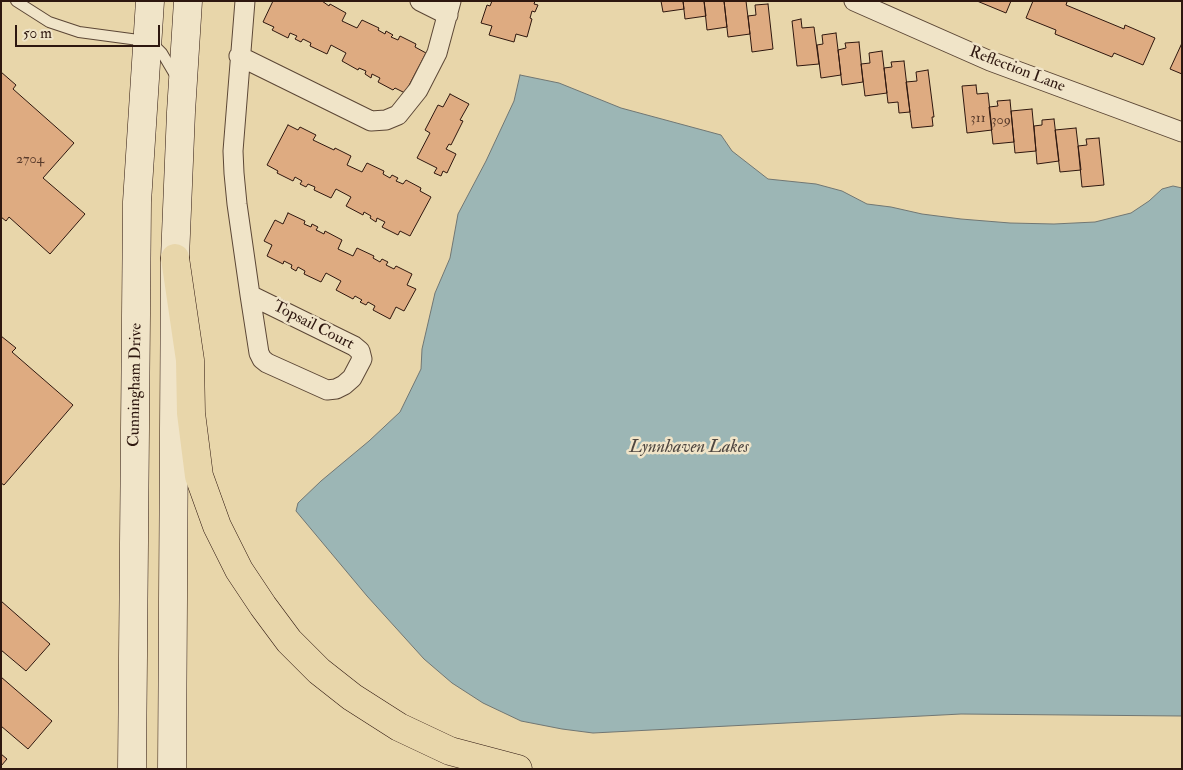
<!DOCTYPE html>
<style>
body{margin:0}
#map{position:relative;width:1183px;height:770px;overflow:hidden;background:#e8d6aa;font-family:"IM FELL Double Pica",serif}
canvas{display:block}
.frame{position:absolute;inset:0;border:2px solid #2e170f;pointer-events:none}
.scale{position:absolute;left:15px;top:25px;width:145px;height:22px;box-sizing:border-box;border:2px solid #2e170f;border-top:0;padding-left:6px;font-size:15px;line-height:18px;white-space:nowrap;color:#2e170f;-webkit-text-stroke:4px #f0e4c8;paint-order:stroke}
</style>
<div id="map">
<canvas width="1183" height="770"></canvas>
<div class="frame"></div>
<div class="scale">50 m</div>
</div>
<script>
const ctx = document.querySelector('canvas').getContext('2d');
ctx.lineJoin = 'round';
function paint(path, color) {
  ctx.fillStyle = color;
  ctx.fill(path, 'evenodd');
}
function shape(rows) {
  const path = new Path2D();
  for (const r of rows) {
    path.moveTo(r[0], r[1]);
    for (let i = 2; i < r.length; i += 2) path.lineTo(r[i], r[i + 1]);
  }
  return path;
}
function trace(path, color, width, dash) {
  ctx.strokeStyle = color;
  ctx.lineWidth = width;
  ctx.lineCap = dash ? 'butt' : 'round';
  ctx.setLineDash(dash || []);
  ctx.stroke(path);
}
function label(font, color, halo, rows, align = 'center') {
  ctx.font = font + ' "IM FELL Double Pica",serif';
  ctx.lineWidth = 5;
  ctx.setLineDash([]);
  ctx.textBaseline = 'middle';
  ctx.strokeStyle = halo;
  ctx.fillStyle = color;
  for (const [text, x, y, turn = 0] of rows) {
    ctx.save();
    ctx.translate(x, y);
    ctx.rotate((+turn || 0) * Math.PI / 180);
    ctx.textAlign = isNaN(turn) ? turn : align;
    if (halo) ctx.strokeText(text, 0, 0);
    ctx.fillText(text, 0, 0);
    ctx.restore();
  }
}
const water = shape([
 [520,75,559,83,621,108,721,135,732,151,768,179,816,184,842,191,867,204,891,207,922,214,961,219,1010,223,1054,224,1095,222,1131,213,1149,201,1162,189,1173,186,1182,188,1182,716,961,714,593,733,562,729,521,721,483,703,452,683,424,659,367,596,296,511,298,503,321,481,369,441,400,412,421,369,422,349,435,293,450,258,458,214,486,161,514,101,520,75]
]);
const building = shape([
 [273,1,322,1,329,6,330,4,346,13,342,21,357,28,362,20,379,28,378,30,385,34,386,31,393,35,391,37,398,40,400,36,416,44,415,47,426,53,405,93,395,88,393,90,378,82,380,78,372,74,371,78,365,74,366,71,359,68,358,70,342,61,346,53,331,45,327,54,310,46,311,43,303,39,301,42,295,39,297,36,290,33,288,38,272,30,274,27,263,22,273,1],
 [492,1,535,1,534,4,538,5,535,12,532,11,530,18,532,19,527,37,516,34,514,42,489,35,492,26,481,23,487,5,490,6,492,1],
 [661,1,683,1,684,9,663,12,661,1],
 [683,1,704,1,706,16,685,19,683,1],
 [704,1,724,1,727,27,707,30,704,1],
 [724,1,746,1,750,34,728,37,724,1],
 [977,1,1011,1,1006,13,977,1],
 [1033,1,1065,1,1067,2,1066,5,1124,29,1125,25,1155,38,1143,65,1114,53,1112,57,1055,34,1056,30,1026,18,1033,1],
 [768,4,773,49,752,52,748,16,756,15,755,5,768,4],
 [801,19,802,28,814,27,819,64,797,66,792,21,801,19],
 [836,33,841,75,821,78,817,45,823,44,822,35,836,33],
 [859,42,863,82,842,85,838,50,846,48,845,43,859,42],
 [1182,43,1182,74,1170,69,1182,43],
 [882,51,887,93,865,96,861,64,870,63,869,53,882,51],
 [904,61,910,112,899,113,898,102,888,103,884,68,892,67,891,62,904,61],
 [928,70,934,117,932,117,933,126,912,128,906,82,917,81,916,72,928,70],
 [1,72,16,85,13,89,74,143,43,178,85,214,50,254,9,217,6,221,1,217,1,72],
 [976,85,977,94,988,93,992,130,967,133,962,86,976,85],
 [450,94,469,104,460,120,463,121,451,145,449,144,446,149,456,154,447,173,443,171,441,176,434,173,437,168,417,158,430,133,425,130,438,105,443,107,450,94],
 [1010,100,1014,142,993,144,989,107,998,106,997,101,1010,100],
 [1032,109,1036,151,1015,153,1011,111,1032,109],
 [1054,119,1059,161,1037,164,1034,126,1042,125,1042,120,1054,119],
 [288,125,298,130,300,127,316,135,313,140,334,150,335,148,351,156,347,165,362,172,367,163,384,171,383,174,390,178,392,175,398,178,396,181,403,184,406,180,421,188,420,191,431,197,410,236,400,231,398,235,382,227,385,222,377,218,376,222,370,218,371,216,364,212,363,215,346,206,351,197,336,189,331,198,314,190,315,187,308,184,306,187,300,184,302,181,295,177,293,181,277,173,278,171,267,165,288,125],
 [1076,128,1081,170,1060,172,1055,130,1076,128],
 [1099,138,1104,185,1082,187,1078,146,1087,145,1086,139,1099,138],
 [288,213,305,221,304,224,311,227,312,224,318,227,316,230,324,234,325,231,342,240,338,249,353,256,357,248,374,256,373,258,380,262,382,259,388,262,386,265,394,269,396,266,412,274,407,285,416,289,404,311,396,307,390,319,373,310,375,306,368,302,366,305,360,302,362,300,355,296,353,299,336,290,341,281,326,273,321,282,304,274,305,271,298,267,296,271,291,268,292,265,284,261,283,264,267,256,272,245,264,241,275,220,283,224,288,213],
 [1,336,16,348,12,352,73,405,4,485,1,483,1,336],
 [1,601,50,644,26,671,1,650,1,601],
 [1,677,52,721,28,749,1,726,1,677],
 [1,754,7,759,1,766,1,754]
]);
const lane = shape([
 [16,1,49,22,79,32,146,41,155,46,162,53,175,75]
]);
const street = shape([
 [245,1,233,151,234,173,237,204,250,295,259,353,262,359,267,363,327,390,336,389,344,385,352,378,362,359,360,351,354,346,250,295],
 [420,1,448,15],
 [854,1,990,61,1182,132],
 [239,56,371,121,386,120,398,115,418,90,437,53,451,1]
]);
const secondary = shape([
 [132,769,137,202,150,1],
 [172,769,175,258,181,112,188,1]
]);
const highway = shape([
 [175,258,190,360,191,413,199,476,217,526,239,570,263,606,289,641,319,671,352,697,399,727,450,751,518,769]
]);
const numberNames = [
 ["311",978,119],
 ["309",1001,121],
 ["2704",30,160]
];
const streetNames = [
 ["Reflection Lane",1017,70,21],
 ["Topsail Court",313,326,27],
 ["Cunningham Drive",136,385,-89]
];
const waterNames = [
 ["Lynnhaven Lakes",689,448]
];
paint(water, '#9cb6b5');
trace(water, '#707673', 1);
paint(building, '#deab81');
trace(building, '#2e170f', 1);
trace(lane, '#5c4736', 12);
trace(street, '#5c4736', 21);
trace(secondary, '#2e170f', 29);
trace(highway, '#2e170f', 29);
trace(lane, '#f0e4c8', 10);
trace(street, '#f0e4c8', 19);
trace(secondary, '#f0e4c8', 28);
trace(highway, '#e8d6aa', 28);
label('14px', '#5a3c2c', null, numberNames);
label('16px', '#2e170f', '#f0e4c8', streetNames);
label('italic 18px', '#4f4741', '#f0e4c8', waterNames);
</script>
